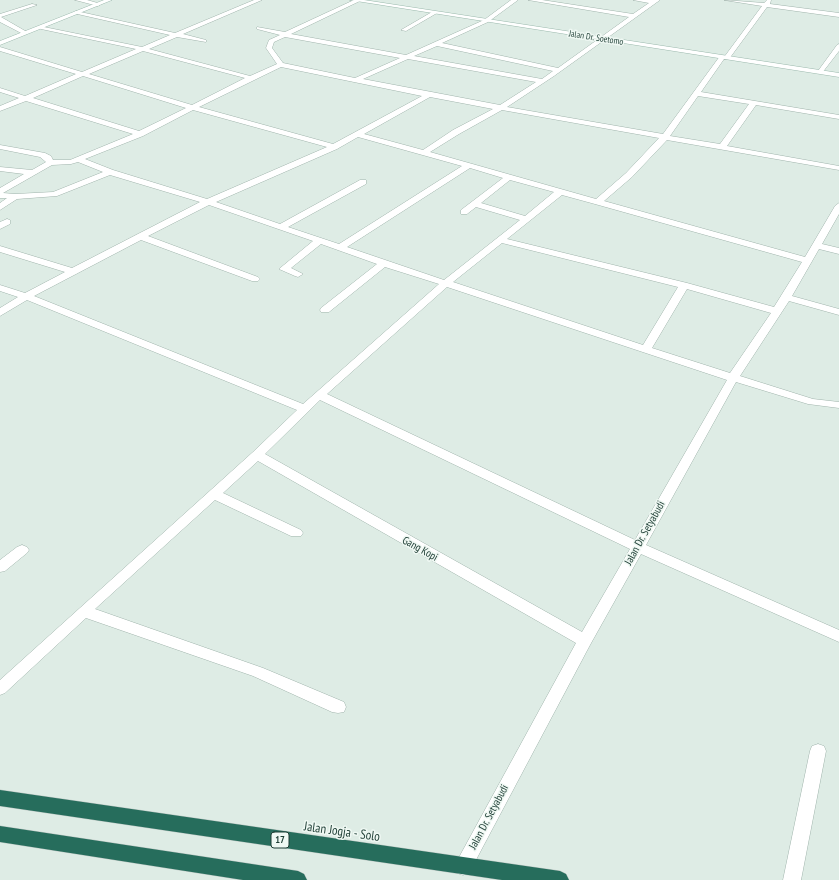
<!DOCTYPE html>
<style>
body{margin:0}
canvas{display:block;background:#deece5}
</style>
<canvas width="839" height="880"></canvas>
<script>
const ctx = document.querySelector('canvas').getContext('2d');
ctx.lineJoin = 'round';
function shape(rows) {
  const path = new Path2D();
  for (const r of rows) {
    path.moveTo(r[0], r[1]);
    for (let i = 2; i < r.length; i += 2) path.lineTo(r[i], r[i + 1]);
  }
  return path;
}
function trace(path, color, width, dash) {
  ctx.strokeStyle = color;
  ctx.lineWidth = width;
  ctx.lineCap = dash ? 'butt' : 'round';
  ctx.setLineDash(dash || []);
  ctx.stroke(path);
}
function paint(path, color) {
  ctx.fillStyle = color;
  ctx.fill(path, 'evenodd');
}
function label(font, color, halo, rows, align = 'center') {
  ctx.font = font + ' "PT Sans Narrow",sans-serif';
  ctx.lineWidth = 3;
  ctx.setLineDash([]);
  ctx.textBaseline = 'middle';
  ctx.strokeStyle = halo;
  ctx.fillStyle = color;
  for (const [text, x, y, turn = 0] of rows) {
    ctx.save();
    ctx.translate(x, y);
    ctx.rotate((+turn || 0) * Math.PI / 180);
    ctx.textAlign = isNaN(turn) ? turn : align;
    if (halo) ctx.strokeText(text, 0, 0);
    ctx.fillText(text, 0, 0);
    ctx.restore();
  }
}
const street = shape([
 [75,0,87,0,101,4,98,6,75,0],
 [254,0,262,0,183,34,206,40,206,42,177,37,149,49,250,76,277,64,266,48,269,40,280,35,257,29,257,27,285,32,354,0,362,0,291,34,406,55,484,20,511,0,518,0,488,22,442,43,558,68,629,17,528,0,542,0,633,14,649,3,633,0,660,0,554,76,507,107,663,134,720,56,725,56,762,6,724,0,764,3,767,0,771,0,770,4,839,13,839,17,767,7,729,59,724,59,701,92,839,115,839,119,756,105,727,146,839,166,839,170,667,140,632,177,604,201,805,257,835,206,839,203,839,214,822,244,839,248,839,254,819,249,792,296,839,309,839,315,789,301,740,376,813,399,839,402,839,408,808,404,736,382,646,545,839,630,839,642,641,554,590,645,469,873,463,875,457,873,454,867,457,861,576,643,258,461,223,493,301,530,303,533,301,536,291,536,215,500,95,609,263,668,344,702,346,707,344,712,338,713,332,712,253,676,86,618,5,693,0,695,0,680,253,452,297,410,27,300,0,316,0,308,18,297,0,291,0,285,25,293,65,272,0,252,0,246,72,268,200,202,110,175,57,196,17,199,0,210,0,203,7,198,0,198,0,188,24,174,0,171,0,167,32,170,46,162,40,157,0,149,0,145,45,153,51,156,53,160,70,160,133,134,26,101,0,111,0,106,19,98,0,92,0,88,25,96,76,74,0,51,0,47,82,72,136,49,41,29,38,27,39,26,142,47,170,35,73,13,76,11,175,33,254,0],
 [285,37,400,58,355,78,283,63,272,48,274,42,285,37],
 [437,46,553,71,542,79,414,56,437,46],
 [143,51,245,78,192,105,89,74,143,51],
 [408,59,536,82,500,105,363,79,408,59],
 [281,67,422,96,333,144,199,107,281,67],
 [83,76,186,108,139,131,33,98,83,76],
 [698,96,749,104,720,144,670,136,698,96],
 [430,97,493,109,453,130,423,150,364,134,430,97],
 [193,110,327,147,207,199,113,170,85,159,143,136,193,110],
 [502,110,659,138,626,173,596,199,430,152,459,134,502,110],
 [358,137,462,166,339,244,288,227,366,184,366,180,360,180,280,224,216,202,337,149,358,137],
 [78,162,103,172,53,192,15,194,3,193,52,165,71,164,78,162],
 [470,168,503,178,461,210,461,214,467,214,476,207,520,220,444,280,347,247,470,168],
 [510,180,554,192,525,216,481,203,510,180],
 [562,195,595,204,802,262,774,307,687,283,507,239,562,195],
 [209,205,313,241,279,269,295,276,298,277,303,274,291,268,321,244,377,264,321,308,320,310,321,312,329,312,385,267,439,284,303,404,34,296,141,240,252,281,258,281,260,279,258,277,148,236,209,205],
 [502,243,678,287,643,345,453,282,502,243],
 [447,287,727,380,635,540,327,394,447,287],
 [687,289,771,313,730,373,652,348,687,289],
 [320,400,630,549,582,632,265,454,320,400],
 [32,4,37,5,1,17,27,32,27,34,23,34,0,22,0,14,32,4],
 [432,12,437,13,406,31,401,30,432,12],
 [839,44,839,51,822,73,818,73,818,71,837,45,839,44],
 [7,219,10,220,10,224,0,229,0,222,7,219],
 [22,545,27,547,29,550,27,553,5,571,0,572,0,560,17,547,22,545],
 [818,744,824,746,826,751,801,880,783,880,810,751,812,746,818,744]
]);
const secondary = shape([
 [104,0,112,0,0,45,0,41,104,0],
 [350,0,364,0,839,73,839,77,350,0]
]);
const highway = shape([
 [0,790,560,871,566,874,569,880,502,880,0,806,0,790],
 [0,826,298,871,304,874,307,880,243,880,0,842,0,826]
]);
const farStreetnames = [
 ["Jalan Dr. Soetomo",596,38,9]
];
const shields = [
 [280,840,18]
];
const shieldNames = [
 ["17",280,840]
];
const streetNames = [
 ["Jalan Dr. Setyabudi",645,533,-61],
 ["Gang Kopi",420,549,29],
 ["Jalan Dr. Setyabudi",489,817,-62]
];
const nearStreetnames = [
 ["Jalan Jogja - Solo",342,832,8]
];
trace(street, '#a0b4ac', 1);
trace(secondary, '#9bb9ad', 1);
trace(highway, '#c0c9c6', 1);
paint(street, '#fff');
paint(secondary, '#fff');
paint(highway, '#266d5c');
label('9px', '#1d3d34', '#eff8f3', farStreetnames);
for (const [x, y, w] of shields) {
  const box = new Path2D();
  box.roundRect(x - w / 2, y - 8, w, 16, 3);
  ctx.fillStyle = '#eff8f3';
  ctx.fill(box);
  trace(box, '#1d3d34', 1);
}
label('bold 10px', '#1d3d34', null, shieldNames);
label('11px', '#1d3d34', '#eff8f3', streetNames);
label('13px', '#1d3d34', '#eff8f3', nearStreetnames);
</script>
